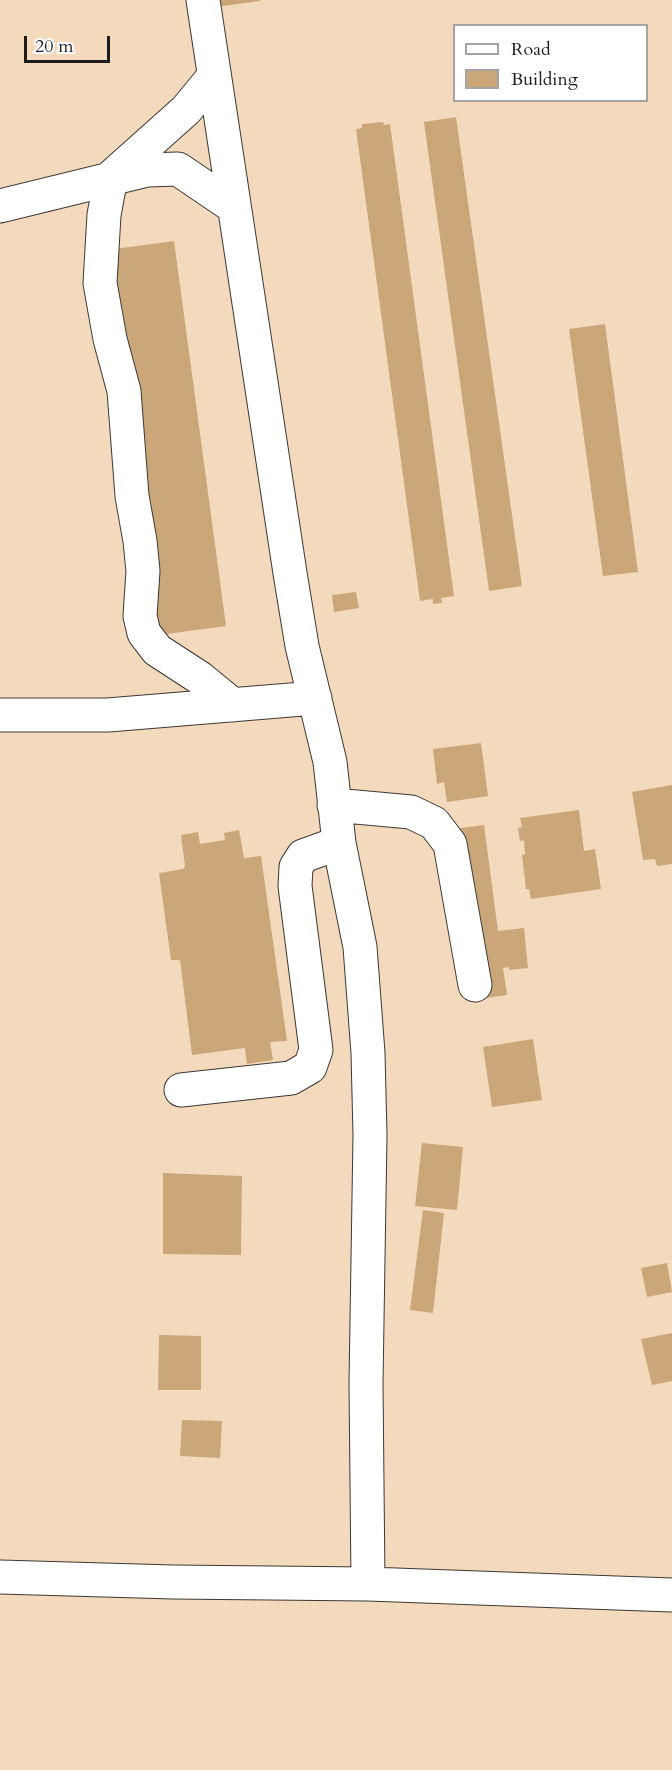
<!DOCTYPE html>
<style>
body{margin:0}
#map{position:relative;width:672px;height:1770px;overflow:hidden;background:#f4dabc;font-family:Cardo,serif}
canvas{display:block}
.legend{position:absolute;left:453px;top:24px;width:195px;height:78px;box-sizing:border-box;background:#fff;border:2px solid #a4a4a4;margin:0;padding:8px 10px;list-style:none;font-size:18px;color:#1c1c1c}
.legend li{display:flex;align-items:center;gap:12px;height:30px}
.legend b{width:30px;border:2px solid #a4a4a4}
.scale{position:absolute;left:24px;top:36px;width:86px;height:27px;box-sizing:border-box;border:3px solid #1c1c1c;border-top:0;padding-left:8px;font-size:18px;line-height:21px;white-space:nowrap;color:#1c1c1c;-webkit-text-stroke:4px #fff;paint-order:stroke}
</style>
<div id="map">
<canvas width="672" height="1770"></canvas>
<ul class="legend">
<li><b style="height:8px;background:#fff"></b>Road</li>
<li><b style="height:16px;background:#cba679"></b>Building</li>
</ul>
<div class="scale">20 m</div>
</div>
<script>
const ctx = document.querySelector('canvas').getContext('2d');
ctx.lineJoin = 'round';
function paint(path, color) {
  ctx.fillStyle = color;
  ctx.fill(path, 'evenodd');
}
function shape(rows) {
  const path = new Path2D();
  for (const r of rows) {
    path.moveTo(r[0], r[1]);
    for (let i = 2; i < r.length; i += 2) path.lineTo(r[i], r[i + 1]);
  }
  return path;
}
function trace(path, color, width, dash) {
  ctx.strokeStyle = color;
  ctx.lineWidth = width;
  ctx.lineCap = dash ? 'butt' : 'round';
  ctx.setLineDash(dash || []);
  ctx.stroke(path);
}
const building = shape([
 [207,0,260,0,260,1,208,8],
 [456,117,522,586,489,591,424,122],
 [383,122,384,125,390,124,454,596,441,598,442,603,433,604,433,599,420,601,356,129,362,128,362,124],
 [174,241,226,626,159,635,107,250],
 [605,324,638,572,603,576,569,329],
 [356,592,359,608,334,612,332,595],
 [481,743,488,796,447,802,444,782,437,784,433,749],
 [672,785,672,864,657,866,655,859,643,860,632,792],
 [579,810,584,851,595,849,601,889,531,899,529,889,526,889,522,855,525,854,524,840,520,841,518,828,522,827,520,818],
 [484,825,498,931,524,928,528,968,509,970,509,967,503,968,507,995,479,999,453,829],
 [239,830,244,858,261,856,287,1041,270,1042,273,1060,247,1064,245,1048,192,1055,180,960,171,960,159,873,183,869,185,866,181,835,198,832,200,844,225,840,224,833],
 [533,1039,542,1100,492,1107,483,1047],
 [422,1143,463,1147,457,1210,415,1206],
 [163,1173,242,1176,241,1255,163,1254],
 [423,1210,444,1213,433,1313,410,1310],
 [667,1263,672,1292,647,1297,641,1268],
 [672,1333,672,1381,652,1385,641,1339],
 [159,1335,201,1336,201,1390,158,1390],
 [182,1420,222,1421,220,1458,180,1456]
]);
const minor = shape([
 [203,0,290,573,302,646,330,762,339,843,360,947,368,1053,370,1135,366,1383,368,1584],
 [214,76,186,110,111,177,104,215,100,283,110,339,124,391,132,496,140,541,143,571,140,616,144,633,157,650,200,678,233,705],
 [0,206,147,170,178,169,234,207],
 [0,715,108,715,315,698],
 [334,805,411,812,434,823,450,844,475,985],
 [181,1090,291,1078,310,1067,316,1050,295,886,296,867,303,856,339,843],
 [0,1577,173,1582,368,1584,672,1595]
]);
paint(building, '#cba679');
trace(minor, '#3c3834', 35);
trace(minor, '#fff', 33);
</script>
